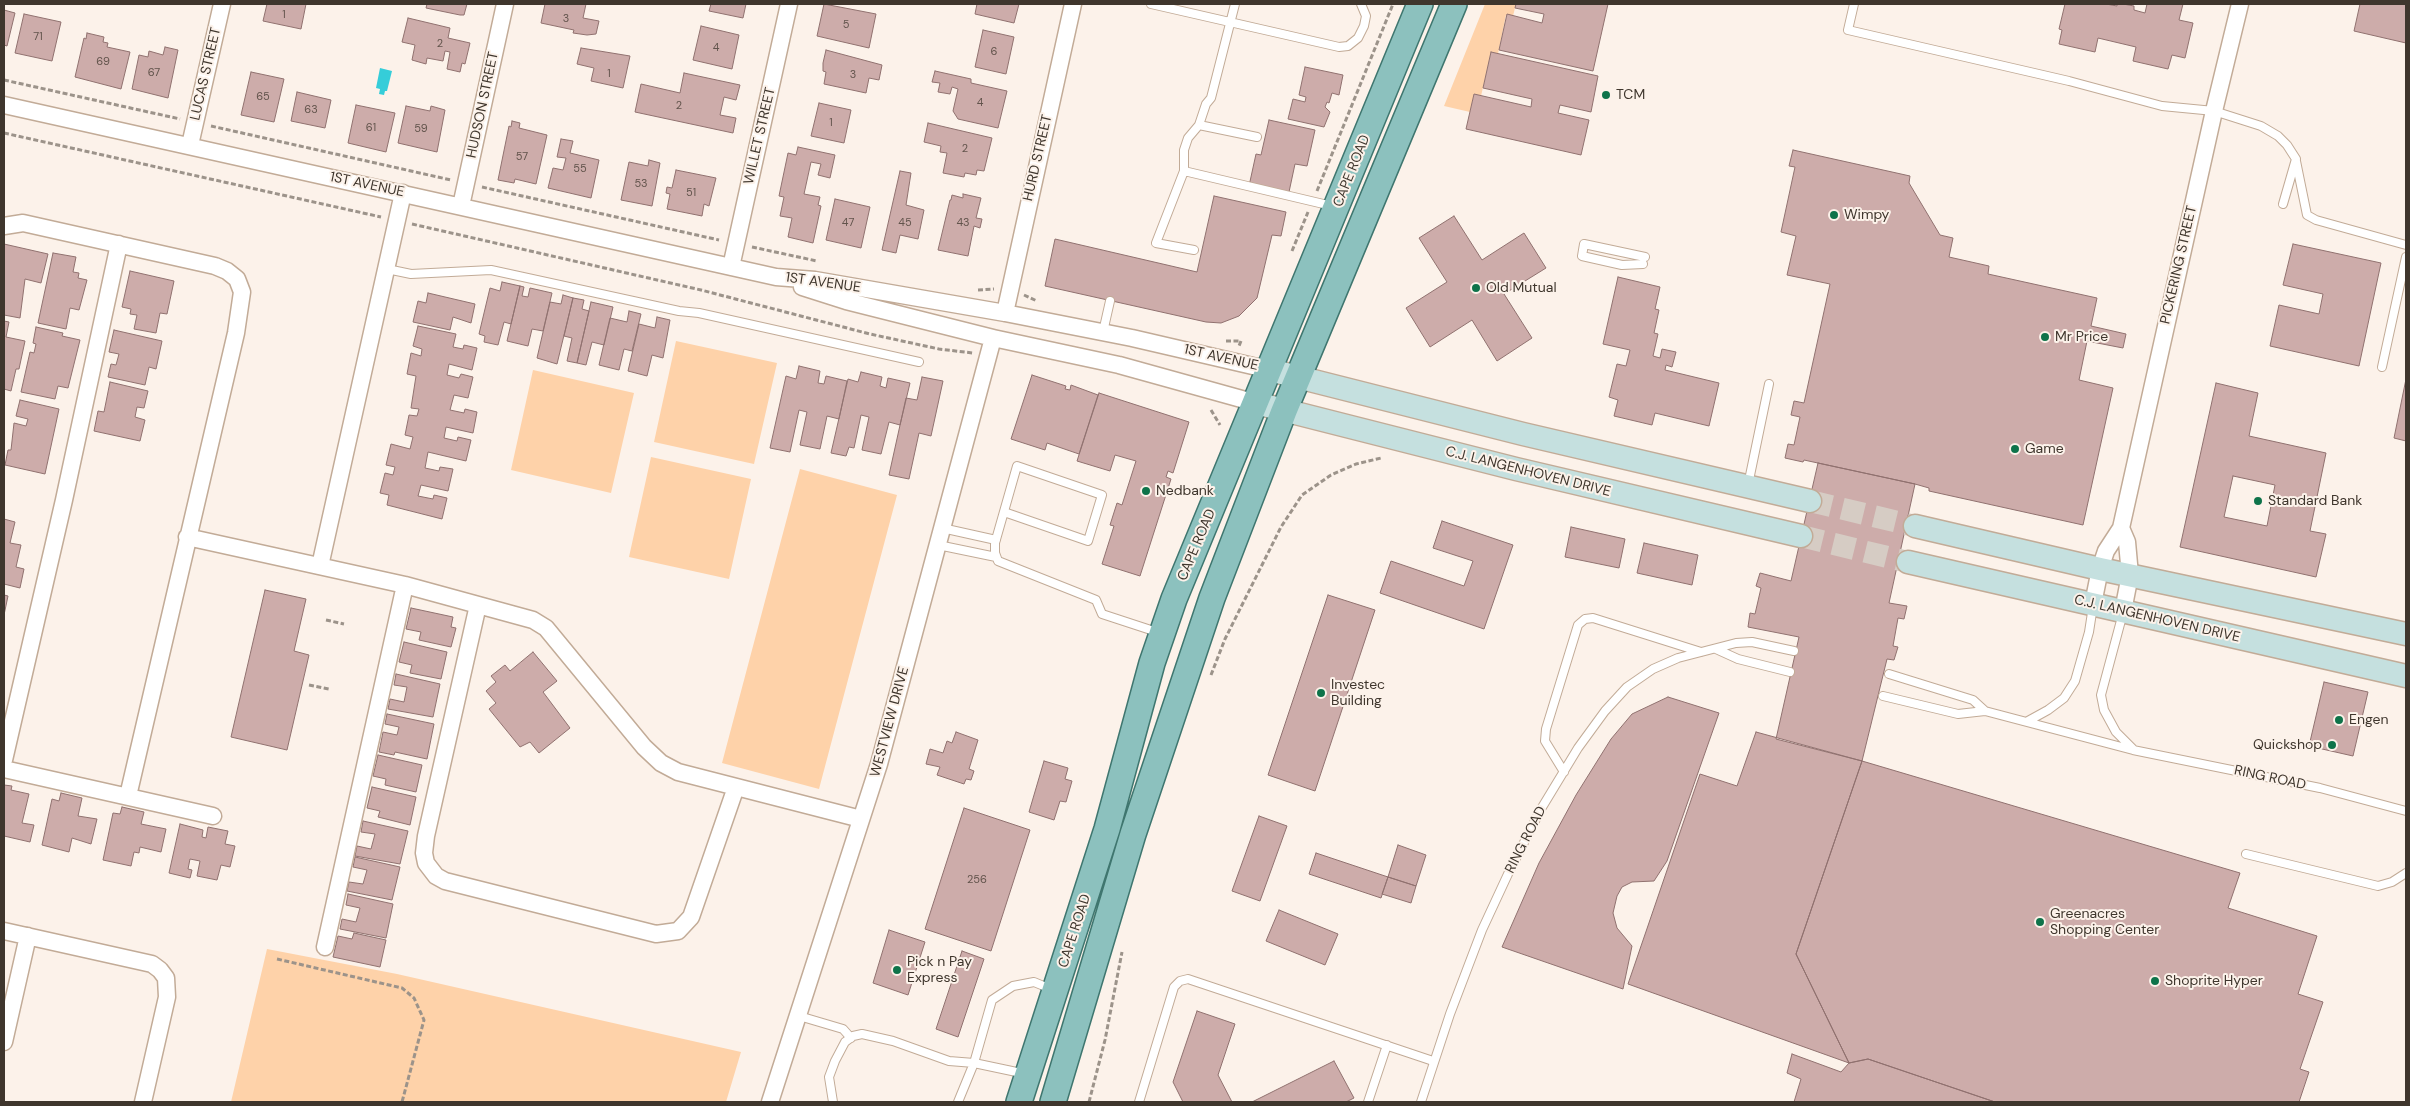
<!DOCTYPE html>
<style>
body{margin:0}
#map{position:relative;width:2410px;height:1106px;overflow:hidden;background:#fcf2ea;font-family:"DM Sans",sans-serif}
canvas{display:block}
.frame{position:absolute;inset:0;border:5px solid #3f362d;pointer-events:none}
</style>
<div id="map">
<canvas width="2410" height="1106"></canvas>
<div class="frame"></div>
</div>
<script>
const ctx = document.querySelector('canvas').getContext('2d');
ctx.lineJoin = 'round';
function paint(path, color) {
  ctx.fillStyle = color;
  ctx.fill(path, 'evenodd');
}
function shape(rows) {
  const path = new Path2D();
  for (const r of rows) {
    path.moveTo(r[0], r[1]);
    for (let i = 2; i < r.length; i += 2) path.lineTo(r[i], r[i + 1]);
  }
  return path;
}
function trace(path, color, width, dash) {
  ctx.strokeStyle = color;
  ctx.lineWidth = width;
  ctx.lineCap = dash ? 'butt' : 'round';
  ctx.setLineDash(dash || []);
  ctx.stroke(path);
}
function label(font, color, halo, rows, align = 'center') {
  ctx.font = font + ' "DM Sans",sans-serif';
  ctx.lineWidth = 4;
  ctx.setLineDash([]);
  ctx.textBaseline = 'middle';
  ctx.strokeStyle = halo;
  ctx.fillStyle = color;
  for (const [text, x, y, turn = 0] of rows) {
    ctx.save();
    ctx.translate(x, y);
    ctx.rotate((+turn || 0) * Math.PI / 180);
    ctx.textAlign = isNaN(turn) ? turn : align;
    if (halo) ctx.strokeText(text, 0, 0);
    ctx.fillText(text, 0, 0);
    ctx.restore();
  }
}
const green = shape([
 [1485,4,1516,4,1513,16,1506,15,1498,54,1491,53,1481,96,1474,94,1470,112,1444,106],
 [676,341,777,363,754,464,654,442],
 [533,370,634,393,611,493,511,470],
 [651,457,751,479,729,579,629,557],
 [800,469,897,495,819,789,722,763],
 [267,949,397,974,741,1052,726,1102,231,1102]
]);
const water = shape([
 [380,68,392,71,387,91,385,91,384,95,379,94,380,89,376,88]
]);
const building = shape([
 [267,4,306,4,301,29,263,21,267,4],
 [427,4,467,4,464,15,460,15,426,8,427,4],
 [545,4,586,4,583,18,599,21,596,34,587,35,573,33,574,30,541,23,545,4],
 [711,4,746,4,743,18,709,11,711,4],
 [824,4,876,14,869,48,817,36,824,4],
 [977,4,1019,4,1014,23,975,14,977,4],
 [1516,4,1608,4,1593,71,1499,50,1507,14,1542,23,1544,14,1515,8,1516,4],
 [2065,4,2106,4,2117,6,2117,4,2123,4,2134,6,2134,10,2145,13,2147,4,2183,4,2179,20,2193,23,2185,58,2172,55,2168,69,2133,61,2136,47,2098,38,2095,52,2059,44,2062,30,2059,29,2065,4],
 [2360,4,2406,4,2406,43,2354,31,2360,4],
 [4,10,15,13,7,46,4,45,4,10],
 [24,14,61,22,52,61,15,53,24,14],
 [408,18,450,28,448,38,470,43,465,64,462,63,460,72,447,69,450,52,445,51,443,61,427,58,426,64,412,60,415,45,402,42,408,18],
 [701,26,739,35,732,69,693,60,701,26],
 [983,30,1014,37,1006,74,975,67,983,30],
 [87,33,104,37,103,42,108,43,107,47,130,52,121,89,75,77,84,38,86,39,87,33],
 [165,47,178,50,168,98,132,89,139,55,148,57,149,51,163,55,165,47],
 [581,48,630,56,623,88,591,81,594,68,577,64,581,48],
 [826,50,882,65,879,80,869,78,866,93,824,84,826,72,823,71,823,63,826,50],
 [1491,52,1598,76,1591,112,1560,105,1558,113,1589,120,1581,155,1466,129,1474,94,1531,107,1532,99,1483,88,1491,52],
 [1305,67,1343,75,1339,95,1332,93,1329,103,1327,102,1325,107,1330,112,1324,127,1288,119,1293,99,1305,102,1306,97,1299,95,1305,67],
 [935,71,971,79,971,83,1007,91,998,128,958,119,953,111,958,89,952,87,950,94,938,92,940,83,932,82,935,71],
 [251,72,284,79,274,122,241,115,251,72],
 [684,73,740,85,736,100,724,97,720,115,736,118,733,133,635,112,641,84,680,93,684,73],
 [297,92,331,100,325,128,291,121,297,92],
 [819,103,851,110,844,143,811,136,819,103],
 [356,105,395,113,386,152,348,143,356,105],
 [406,106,430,111,431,106,445,110,437,152,398,143,406,106],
 [1269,120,1315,130,1307,166,1295,164,1289,192,1249,186,1256,154,1261,155,1269,120],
 [512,121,520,123,519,128,547,135,536,184,515,179,514,183,498,180,509,126,511,127,512,121],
 [928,123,992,138,984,171,977,170,976,175,965,173,964,177,943,173,947,153,940,152,941,146,924,142,928,123],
 [561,139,573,141,570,153,599,160,591,198,548,188,553,168,563,170,566,158,557,157,561,139],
 [798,147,835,155,830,178,818,175,821,164,811,162,804,194,820,197,818,205,821,206,813,243,788,237,792,218,780,216,784,197,779,196,788,153,796,155,798,147],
 [1793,150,1910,176,1909,183,1940,235,1953,238,1949,257,1989,266,1988,274,2097,298,2091,326,2126,334,2123,348,2087,341,2079,380,2113,388,2083,525,1929,491,1929,488,1915,484,1804,460,1803,462,1785,458,1788,444,1794,445,1800,417,1791,415,1794,401,1804,403,1830,284,1787,275,1796,236,1781,232,1795,167,1789,166,1793,150],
 [649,160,660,163,652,206,621,200,629,162,648,166,649,160],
 [676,170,716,178,709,206,704,204,702,216,667,209,670,194,666,193,667,187,672,188,676,170],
 [900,171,911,173,906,205,924,210,918,239,900,235,896,253,882,250,900,171],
 [963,194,981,198,976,218,982,219,980,228,974,226,968,256,938,250,950,200,951,200,952,195,963,198,963,194],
 [1214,196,1286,212,1281,236,1272,235,1257,298,1239,316,1221,323,1206,322,1045,286,1055,239,1197,272,1214,196],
 [835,199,870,207,861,248,826,240,835,199],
 [1454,216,1482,260,1524,233,1546,268,1504,294,1532,338,1497,361,1472,320,1430,347,1406,308,1447,282,1419,238,1454,216],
 [4,244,48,254,41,283,25,279,20,318,4,315,4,244],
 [2293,244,2381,263,2359,366,2270,346,2279,305,2319,314,2323,294,2283,285,2293,244],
 [53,253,76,257,73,272,79,273,78,278,87,280,79,310,70,308,66,329,38,323,53,253],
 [130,271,174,281,167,314,160,313,156,333,134,329,137,315,130,314,131,309,122,307,130,271],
 [1618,277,1660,287,1655,309,1659,310,1654,333,1658,334,1653,356,1660,358,1662,349,1676,352,1672,367,1666,365,1665,370,1719,383,1709,426,1655,413,1652,425,1614,416,1618,400,1609,397,1617,364,1626,366,1630,350,1603,344,1618,277],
 [502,282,520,286,511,324,504,322,498,345,484,342,485,336,479,334,490,288,500,291,502,282],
 [520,286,524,287,522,296,528,297,530,288,552,293,543,331,532,329,528,346,507,341,520,286],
 [428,293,475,304,471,323,453,317,450,330,413,322,418,301,426,303,428,293],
 [563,295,573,298,557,364,537,358,550,302,561,304,563,295],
 [573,298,584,300,582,309,589,311,577,363,567,361,572,338,564,336,573,298],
 [591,302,613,307,604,345,592,342,586,365,577,363,591,302],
 [629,311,641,314,632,351,624,349,619,370,599,365,610,318,627,322,629,311],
 [657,317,670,320,663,358,652,355,647,376,628,371,639,324,655,328,657,317],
 [4,321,9,322,6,337,25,341,19,369,16,369,11,391,4,389,4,321],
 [418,326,456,334,453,347,463,349,464,345,477,348,472,370,449,364,447,375,459,378,461,374,473,377,468,398,454,395,450,410,464,413,465,409,477,412,473,433,446,427,444,438,457,441,458,437,471,440,466,461,428,452,425,468,439,471,440,467,453,469,448,491,421,485,418,496,433,499,434,495,447,498,442,519,387,505,389,495,380,493,385,473,393,475,395,467,386,465,391,444,410,449,413,437,405,435,409,415,417,416,419,409,411,408,416,376,407,374,411,353,421,356,422,349,413,346,418,326],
 [36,327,63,333,62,336,80,340,68,388,58,386,55,399,21,392,30,352,34,353,36,344,33,343,36,327],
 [114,330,162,341,156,369,149,367,145,385,108,377,111,364,116,365,119,354,109,352,114,330],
 [799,366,820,371,818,383,824,384,826,376,847,381,839,419,827,416,820,449,800,445,807,412,799,410,790,452,770,448,786,376,796,379,799,366],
 [861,372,882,377,880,386,886,388,888,378,910,383,900,425,889,422,881,454,862,450,869,417,861,415,854,448,849,447,846,456,831,453,848,379,858,382,861,372],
 [1032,375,1066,386,1065,389,1070,390,1071,385,1098,395,1079,454,1047,443,1045,450,1011,439,1032,375],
 [922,377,943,381,931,436,919,433,909,479,889,475,906,398,917,400,922,377],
 [2406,379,2406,441,2394,438,2406,379],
 [110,382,148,391,144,408,137,407,135,417,145,420,140,441,94,431,98,411,104,412,110,382],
 [2216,383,2258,393,2249,436,2326,453,2310,531,2326,534,2316,577,2180,547,2216,383],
 [2233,476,2275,485,2267,526,2224,517,2233,476],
 [1099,393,1189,422,1173,473,1168,471,1166,477,1171,479,1140,576,1102,564,1114,526,1110,525,1117,503,1122,505,1136,461,1115,455,1110,471,1077,461,1099,393],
 [20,400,59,409,45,474,5,465,8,450,11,450,14,423,26,426,28,419,16,416,20,400],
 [1818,463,1915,484,1889,603,1907,606,1904,619,1898,618,1893,646,1898,647,1894,660,1887,659,1862,761,1776,739,1799,637,1748,627,1750,613,1755,614,1761,588,1756,586,1760,573,1791,581,1818,463],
 [4,519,15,522,10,543,21,545,16,567,24,569,20,588,4,584,4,519],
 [1442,521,1513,545,1484,629,1380,593,1391,561,1464,586,1473,561,1433,548,1442,521],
 [1571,527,1625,539,1619,568,1565,557,1571,527],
 [1644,543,1698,555,1692,585,1637,573,1644,543],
 [265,590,306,599,294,651,309,655,287,750,231,737,265,590],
 [4,595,8,596,4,615,4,595],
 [1328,595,1375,610,1315,791,1268,775,1328,595],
 [411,608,453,617,451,627,456,628,451,647,419,640,421,632,406,629,411,608],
 [404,642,447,652,441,679,410,673,412,665,399,662,404,642],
 [533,652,557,681,543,692,570,728,539,753,530,742,520,747,489,709,496,703,486,691,496,682,491,676,505,665,510,671,533,652],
 [396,674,440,684,433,717,388,709,390,699,404,702,407,687,394,685,396,674],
 [2324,682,2368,692,2353,756,2309,746,2324,682],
 [1668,697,1719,713,1667,861,1654,881,1632,882,1622,887,1617,896,1613,913,1617,928,1632,946,1623,989,1502,947,1539,863,1576,795,1611,739,1632,714,1668,697],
 [387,714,434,724,427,759,395,752,394,755,379,752,383,732,397,735,399,727,385,724,387,714],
 [956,732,978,740,969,769,974,771,971,780,966,779,964,784,937,775,940,767,926,764,930,749,943,753,947,741,952,743,956,732],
 [1756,732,1862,761,1796,954,1849,1063,1628,984,1700,774,1737,786,1756,732],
 [378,755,422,765,416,792,385,785,386,779,373,776,378,755],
 [1044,761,1068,768,1065,779,1072,781,1066,802,1060,801,1054,820,1029,812,1044,761],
 [1862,761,2240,873,2228,908,2317,936,2298,994,2323,1002,2300,1069,2309,1072,2299,1102,1995,1102,1868,1059,1849,1063,1796,954,1862,761],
 [4,785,12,786,11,790,29,794,22,823,34,825,30,842,4,836,4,785],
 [372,787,416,797,410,825,378,817,380,811,367,808,372,787],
 [61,793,82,798,78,816,97,819,91,844,72,838,69,852,42,845,52,799,59,801,61,793],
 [122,807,144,812,141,824,166,829,161,852,140,847,139,853,134,852,131,866,103,860,113,813,120,814,122,807],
 [964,808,1030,830,991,951,925,929,964,808],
 [1259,816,1287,826,1260,901,1232,891,1259,816],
 [363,821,408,831,400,864,355,856,357,846,371,849,375,834,361,832,363,821],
 [180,824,203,830,202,837,206,838,208,827,228,831,225,844,235,846,230,867,221,865,217,880,197,876,200,861,190,859,188,869,192,870,190,878,169,873,180,824],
 [1398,845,1426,855,1416,886,1388,877,1398,845],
 [1316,853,1388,877,1381,898,1309,874,1316,853],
 [355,857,400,867,392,900,347,891,349,882,363,884,367,870,353,867,355,857],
 [1388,877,1416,886,1411,903,1382,894,1388,877],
 [348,894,393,904,386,938,340,929,342,919,356,922,360,908,346,905,348,894],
 [1279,910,1338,934,1325,965,1266,941,1279,910],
 [889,930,925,942,908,995,873,983,889,930],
 [354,933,386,940,380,967,333,957,338,936,352,939,354,933],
 [962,951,984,959,958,1037,936,1029,962,951],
 [1197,1011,1235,1024,1218,1075,1232,1102,1183,1102,1173,1082,1197,1011],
 [1792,1054,1841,1072,1849,1063,1868,1059,1995,1102,1794,1102,1801,1079,1787,1073,1792,1054],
 [1334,1061,1354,1098,1346,1102,1252,1102,1334,1061]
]);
const secondaryTunnel = shape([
 [1810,501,1915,526],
 [1801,536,1908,562]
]);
const path = shape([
 [4,80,180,119],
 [211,126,451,180],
 [4,133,381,217],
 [482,187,719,240],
 [1317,191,1393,4],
 [412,224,701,290,870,334,939,349,973,353],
 [752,247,817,261],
 [1292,251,1308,212],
 [978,290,994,289],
 [1024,295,1037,301],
 [1226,341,1241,341,1239,346],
 [1211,410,1220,425],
 [326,620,344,624],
 [1211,675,1225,639,1281,527,1302,495,1331,475,1356,464,1381,458],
 [309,685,329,689],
 [277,959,402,988,414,998,424,1020,402,1102],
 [1089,1102,1105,1040,1122,952]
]);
const lane = shape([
 [1151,4,1339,47,1348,46,1358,38,1364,26,1366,16,1361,4],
 [1854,4,1848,30,2069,81,2162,106,2214,111,2261,126,2278,136,2287,145,2296,159,2283,204],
 [1199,125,1206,104,1211,98,1235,4],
 [2296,161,2307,215,2316,220,2406,245],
 [1184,171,1184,150,1188,138,1199,125,1257,137],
 [1194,250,1156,243,1184,171,1332,206],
 [1643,264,1622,265,1582,256,1584,244,1645,257],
 [387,269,411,274,491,270,679,311,699,313,919,362],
 [1103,332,1110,301],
 [2382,367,2406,257],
 [1748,485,1769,384],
 [1004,512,1088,541,1102,495,1017,466,995,543,995,553,998,561,1096,600,1102,614,1160,633],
 [942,528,996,540],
 [938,545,996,557],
 [2123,613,2101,695,2104,710,2116,732,2133,749],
 [1716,649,1738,659,1790,672],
 [1889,674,1973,700,1985,711],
 [1883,696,1958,714,1985,711,2133,750,2320,788,2406,811],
 [2028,721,2048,710,2064,698,2075,681,2089,632,2093,606],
 [1564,772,1545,741,1546,729,1578,625,1585,619,1593,618,1701,652],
 [2246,854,2378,886,2392,882,2406,873],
 [799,1016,843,1029,851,1038],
 [833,1102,829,1077,835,1061,845,1042,853,1036,862,1034,893,1041,949,1061,974,1063,1026,1074],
 [958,1102,974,1063,992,1000,1013,986,1034,982,1051,989],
 [1139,1102,1174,987,1180,981,1188,979,1433,1061],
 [1368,1102,1387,1045],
 [1421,1102,1450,1014,1482,930,1508,874,1541,809,1578,748,1605,711,1627,687,1653,669,1678,658,1736,643,1752,642,1794,651]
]);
const street = shape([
 [4,105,776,277,815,280,1005,313,1132,338,1270,370],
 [190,145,222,4],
 [461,206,505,4],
 [4,226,23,223,215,266,227,271,237,279,242,292,236,333,128,796],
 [731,267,789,4],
 [802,287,846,301,993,338,1119,365,1256,403],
 [1005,313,1073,4],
 [2121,528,2127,542,2130,575,2123,611],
 [187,537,405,585,533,620,546,628,644,747,661,763,678,772,861,819],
 [320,566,403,193],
 [2093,604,2100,569,2106,551,2121,528,2214,111,2240,4],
 [478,605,426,836,424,853,426,863,436,876,445,881,656,934,678,931,691,917,736,787],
 [4,760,64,500,119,244],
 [4,769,213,816],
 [4,931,152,964,160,970,166,978,167,997,143,1102],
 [325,947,405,585],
 [4,1042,28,936],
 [770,1102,879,764,993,338]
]);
const secondary = shape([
 [1270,370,1523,434,1810,501],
 [1256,403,1516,469,1801,536],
 [1915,526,2100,569,2406,634],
 [1908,562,2406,676]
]);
const primary = shape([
 [1019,1102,1107,829,1152,663,1174,599,1420,4],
 [1053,1102,1133,834,1212,598,1284,411,1454,4]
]);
const markers = [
 [1606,95,5,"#0e734a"],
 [1834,215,5,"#0e734a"],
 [1476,288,5,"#0e734a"],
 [2045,337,5,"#0e734a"],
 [2015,449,5,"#0e734a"],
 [1146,491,5,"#0e734a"],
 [2258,501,5,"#0e734a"],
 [1321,693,5,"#0e734a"],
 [2339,720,5,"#0e734a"],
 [2332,745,5,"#0e734a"],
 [2040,922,5,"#0e734a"],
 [897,970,5,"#0e734a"],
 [2155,981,5,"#0e734a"]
];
const numberNames = [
 ["1",284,15],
 ["3",566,19],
 ["5",846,25],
 ["71",38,37],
 ["2",440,44],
 ["4",716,48],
 ["6",994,52],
 ["69",103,62],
 ["67",154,73],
 ["1",609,74],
 ["3",853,75],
 ["65",263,97],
 ["4",980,103],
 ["2",679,106],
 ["63",311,110],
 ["1",831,123],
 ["61",371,128],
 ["59",421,129],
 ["2",965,149],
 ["57",522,157],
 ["55",580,169],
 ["53",641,184],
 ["51",691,193],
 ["47",848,223],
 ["45",905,223],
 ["43",963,223],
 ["256",977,880]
];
const streetNames = [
 ["LUCAS STREET",206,74,-77],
 ["HUDSON STREET",483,105,-78],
 ["WILLET STREET",760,136,-77],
 ["HURD STREET",1038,158,-77],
 ["CAPE ROAD",1352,171,-68],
 ["1ST AVENUE",367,185,12],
 ["PICKERING STREET",2179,265,-77],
 ["1ST AVENUE",823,283,8],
 ["1ST AVENUE",1221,358,13],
 ["C.J. LANGENHOVEN DRIVE",1528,472,14],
 ["CAPE ROAD",1197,545,-67],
 ["C.J. LANGENHOVEN DRIVE",2157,619,13],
 ["WESTVIEW DRIVE",890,722,-75],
 ["RING ROAD",2270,778,12],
 ["RING ROAD",1526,840,-63],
 ["CAPE ROAD",1075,931,-72]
];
const poiNames = [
 ["TCM",1616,95],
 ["Wimpy",1844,215],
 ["Old Mutual",1486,288],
 ["Mr Price",2055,337],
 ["Game",2025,449],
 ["Nedbank",1156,491],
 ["Standard Bank",2268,501],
 ["Investec",1331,685],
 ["Building",1331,701],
 ["Engen",2349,720],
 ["Quickshop",2322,745,"right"],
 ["Greenacres",2050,914],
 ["Shopping Center",2050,930],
 ["Pick n Pay",907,962],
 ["Express",907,978],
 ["Shoprite Hyper",2165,981]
];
paint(green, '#fed2a9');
paint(water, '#35cdd9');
paint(building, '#cdacaa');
trace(building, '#90716f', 1);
trace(secondaryTunnel, '#d6ccc4', 22, [22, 11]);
trace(lane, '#c2ab97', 10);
trace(street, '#c2ab97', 19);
trace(secondary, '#c2ab97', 25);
trace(primary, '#3f766f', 28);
trace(path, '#9c938a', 3, [5, 2.5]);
trace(lane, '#fff', 8);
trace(street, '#fff', 16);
trace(secondary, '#c5e0df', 22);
trace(primary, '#8cc1be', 25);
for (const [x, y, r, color] of markers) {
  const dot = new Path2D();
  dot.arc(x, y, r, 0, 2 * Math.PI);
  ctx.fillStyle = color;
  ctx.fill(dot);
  trace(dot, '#fcf2ea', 2);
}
label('11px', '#62544c', null, numberNames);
label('14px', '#3f362d', '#fcf2ea', streetNames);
label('14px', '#3f362d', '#fcf2ea', poiNames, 'left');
</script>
